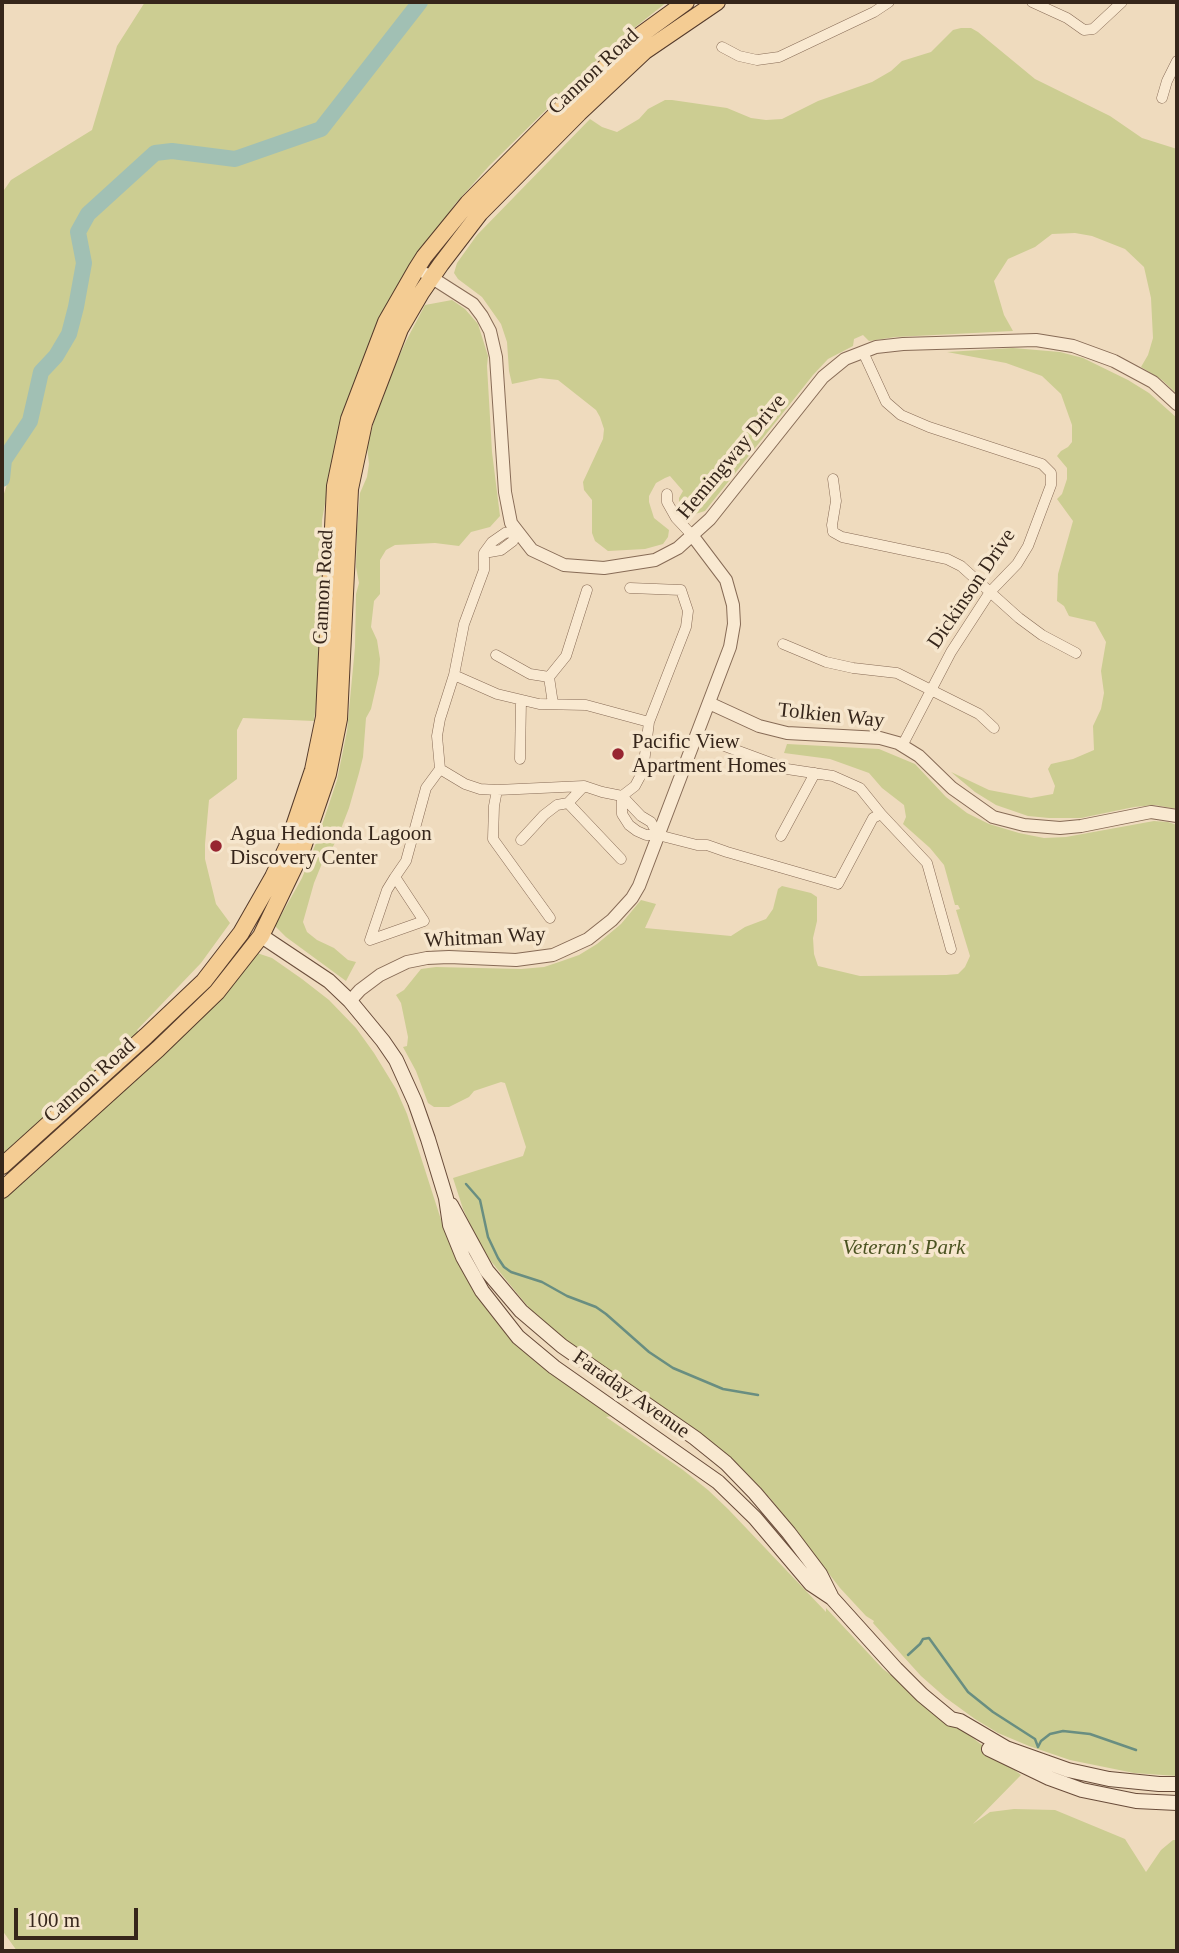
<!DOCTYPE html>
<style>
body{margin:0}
#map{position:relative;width:1179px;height:1953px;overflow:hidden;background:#efdbbe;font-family:"Times New Roman",serif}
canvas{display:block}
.frame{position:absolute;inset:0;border:4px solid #36261b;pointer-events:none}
.scale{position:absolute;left:14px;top:1908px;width:124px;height:32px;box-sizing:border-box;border:4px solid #36261b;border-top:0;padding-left:9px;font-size:21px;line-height:24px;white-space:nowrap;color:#36261b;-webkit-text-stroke:5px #f6e6cd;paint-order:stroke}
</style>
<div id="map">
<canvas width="1179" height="1953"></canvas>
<div class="frame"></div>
<div class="scale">100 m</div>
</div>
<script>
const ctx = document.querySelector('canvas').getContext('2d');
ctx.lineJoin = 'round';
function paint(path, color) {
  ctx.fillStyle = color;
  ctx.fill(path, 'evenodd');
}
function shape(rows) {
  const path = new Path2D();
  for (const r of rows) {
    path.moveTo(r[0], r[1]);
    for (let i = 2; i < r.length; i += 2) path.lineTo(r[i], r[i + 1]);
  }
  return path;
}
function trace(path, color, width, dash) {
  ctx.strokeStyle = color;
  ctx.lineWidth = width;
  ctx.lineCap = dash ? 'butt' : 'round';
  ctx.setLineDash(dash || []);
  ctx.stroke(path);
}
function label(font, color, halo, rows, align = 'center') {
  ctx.font = font + ' "Times New Roman",serif';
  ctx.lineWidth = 7;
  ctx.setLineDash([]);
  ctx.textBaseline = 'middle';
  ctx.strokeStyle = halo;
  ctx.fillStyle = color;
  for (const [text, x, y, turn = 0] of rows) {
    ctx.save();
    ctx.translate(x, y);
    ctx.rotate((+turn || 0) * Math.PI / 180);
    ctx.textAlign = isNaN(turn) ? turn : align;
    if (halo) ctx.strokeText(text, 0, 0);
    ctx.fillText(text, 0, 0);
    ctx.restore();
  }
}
const green = shape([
 [145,2,667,2,609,48,489,166,455,204,385,307,341,417,322,520,318,686,314,721,243,718,237,730,237,779,209,800,205,844,205,859,216,904,230,923,201,963,137,1030,162,1056,199,1020,257,953,272,958,302,979,329,1000,356,1028,374,1053,396,1089,407,1114,444,1229,480,1298,612,1416,606,1417,683,1470,708,1490,728,1509,826,1612,826,1608,883,1669,1021,1775,973,1824,990,1812,1014,1809,1055,1810,1125,1839,1146,1872,1161,1850,1173,1840,1177,1840,1177,1951,17,1951,2,1930,2,1200,36,1169,14,1145,2,1156,2,500,8,481,2,485,2,193,11,180,92,130,117,46],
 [961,28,971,28,978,32,1035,79,1110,116,1142,138,1177,149,1177,394,1162,380,1141,367,1148,355,1153,338,1151,298,1144,267,1125,249,1092,236,1075,233,1052,234,1035,247,1008,259,994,281,1004,315,1013,331,895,337,869,341,863,335,854,339,853,346,828,359,813,375,705,511,692,515,686,514,679,502,679,498,683,491,670,476,665,478,656,483,649,496,649,502,654,518,669,530,668,537,663,544,645,549,608,551,595,541,592,533,592,500,584,490,583,482,603,439,604,429,600,417,596,410,558,380,540,378,512,384,509,371,507,342,501,324,482,297,458,279,454,273,457,263,477,235,590,119,602,127,617,132,639,119,648,109,665,100,672,100,727,108,751,118,766,120,782,119,818,101,872,82,891,71,902,61,931,52,953,30],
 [452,300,465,309,478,324,488,356,487,366,492,452,500,516,490,527,471,532,459,546,435,543,395,545,386,550,380,560,380,594,374,601,371,627,377,640,380,659,379,674,371,709,366,718,363,757,359,773,349,808,337,839,329,854,325,856,314,883,303,922,307,932,317,940,334,948,348,960,356,962,346,981,286,937,275,926,302,878,316,843,337,780,347,731,355,647,356,594,359,583,356,567,357,529,360,493,367,477,369,464,367,446,379,404,382,401,392,372,406,341,425,305],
 [1013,348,1060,352,1083,358,1128,380,1149,393,1177,418,1177,809,1155,805,1134,807,1081,818,1049,818,1028,816,996,805,975,792,951,772,989,790,1031,798,1053,794,1055,786,1048,769,1051,764,1073,759,1094,750,1093,726,1101,709,1104,693,1101,671,1106,642,1095,622,1069,616,1064,606,1057,601,1058,574,1073,521,1057,499,1062,494,1067,479,1067,468,1057,456,1061,451,1068,447,1072,442,1072,425,1061,394,1042,376,1006,363,947,352],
 [787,744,879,749,915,764,946,797,967,813,989,824,1019,833,1044,838,1066,837,1154,821,1168,822,1177,825,1177,1776,1134,1773,1070,1760,1029,1746,998,1733,975,1719,946,1698,921,1676,873,1623,874,1621,866,1616,840,1588,770,1498,738,1465,718,1448,566,1342,529,1308,490,1260,476,1237,463,1209,453,1178,523,1156,526,1147,505,1083,501,1082,474,1091,469,1097,449,1107,434,1107,428,1103,416,1071,403,1047,407,1046,408,1037,401,1003,396,995,404,990,421,969,436,967,521,969,544,967,562,961,579,955,597,944,621,924,641,900,656,904,645,928,731,936,745,927,766,919,773,909,778,889,782,886,811,893,817,897,817,921,813,938,814,954,818,966,860,976,946,975,958,974,965,967,970,956,956,910,960,909,958,905,955,905,944,865,930,848,903,824,906,817,904,805,882,788,869,773,830,759,784,753]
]);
const stream = shape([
 [466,1184,480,1200,488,1237,498,1258,504,1267,511,1272,542,1282,567,1296,596,1307,606,1314,649,1352,673,1368,723,1389,758,1395],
 [908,1655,920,1644,923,1639,929,1638,968,1692,993,1712,1035,1739,1038,1747],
 [1038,1747,1041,1741,1050,1734,1063,1731,1090,1734,1136,1750]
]);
const river = shape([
 [2,479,4,460,30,421,41,372,56,356,69,334,76,307,84,263,78,232,88,214,155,153,172,151,235,159,321,129,420,2]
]);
const minor = shape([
 [1032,2,1067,18,1084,30,1093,29,1122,2],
 [722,47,739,56,757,60,779,57,874,12,889,2],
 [1162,98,1167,81,1177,61],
 [863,352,886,402,901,415,929,427,1042,464,1051,473,1051,485,1028,546,1017,564,990,592,951,652,902,746],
 [833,479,836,501,832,525,833,532,842,537,947,559,961,566,1019,618,1042,635,1076,653],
 [667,494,667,502,676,518,692,535],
 [484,553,501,550,513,541,516,531,505,533,492,542,484,553,484,570,464,624,454,675,497,694,539,704,586,705,649,722],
 [783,644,826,662,853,668,897,673,979,714,994,728],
 [496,655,530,674,549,677,553,704],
 [549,677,566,656,587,590],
 [722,745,787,769,833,776,860,788,881,814],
 [520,759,521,700],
 [440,769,465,784,480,789,497,790,584,786,602,792,622,796,641,816,651,822,658,835,646,835,637,831,629,825,622,814,622,796],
 [497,790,494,806,493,839,550,918],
 [622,796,635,786,643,771,649,722,686,627,688,611,681,590,630,588],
 [568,803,621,859],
 [658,835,697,845,707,845,727,852,838,884,873,818,881,814,927,863,951,949],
 [781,836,815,773],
 [521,840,544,815,557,805,568,803,584,786],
 [395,877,424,921,370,940,387,890,395,877,406,861,426,788,440,769,437,736,440,719,454,675]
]);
const tertiary = shape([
 [426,274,473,304,482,316,490,331,496,357,505,492,511,523,532,550,564,565,604,568,655,560,678,548,710,519,823,377,845,359,876,347,903,344,1036,340,1073,346,1114,361,1153,382,1177,404],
 [709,703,759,726,787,733,880,738,898,743,919,756,952,788,993,817,1024,825,1060,828,1081,826,1151,812,1177,816],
 [350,1001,360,990,380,975,407,962,427,958,449,957,516,960,553,955,588,939,612,920,632,898,639,886,730,647,734,624,733,605,726,580,692,535]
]);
const secondary = shape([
 [266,939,329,981,350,1001,383,1041,396,1060,415,1102,428,1139,446,1198,450,1225,463,1257,482,1291,518,1337,554,1367,718,1482,755,1518,811,1584,832,1598,896,1669,922,1695,951,1719,960,1721,1006,1748,1068,1770,1109,1779,1159,1784,1177,1784],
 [451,1205,487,1271,521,1311,562,1346,695,1438,726,1463,755,1493,789,1533,820,1574,831,1596],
 [989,1749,1049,1778,1082,1790,1136,1801,1177,1803]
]);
const primary = shape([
 [2,1166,146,1036,204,981,241,933,273,877,287,847,313,770,324,717,335,486,349,419,386,322,417,268,424,257,468,203,568,102,635,39,686,2],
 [2,1190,158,1049,217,992,261,936,301,853,328,774,339,719,350,489,364,423,400,329,421,293,441,264,480,213,579,113,645,51,717,2]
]);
const markers = [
 [618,754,7,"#972531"],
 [216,846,7,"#972531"]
];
const streetNames = [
 ["Cannon Road",594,72,-43],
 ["Hemingway Drive",732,457,-50],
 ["Cannon Road",324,587,-87],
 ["Dickinson Drive",972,589,-56],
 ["Tolkien Way",831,716,6],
 ["Whitman Way",485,938,-3],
 ["Cannon Road",90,1081,-42],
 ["Faraday Avenue",631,1395,35]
];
const poiNames = [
 ["Pacific View",632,742],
 ["Apartment Homes",632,766],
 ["Agua Hedionda Lagoon",230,834],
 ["Discovery Center",230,858]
];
const parkNames = [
 ["Veteran's Park",904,1248]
];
paint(green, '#cccd92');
trace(stream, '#698e81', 2.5);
trace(river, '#a1c0b4', 16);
trace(minor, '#876b56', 11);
trace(tertiary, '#876b56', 14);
trace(secondary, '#694c3a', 16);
trace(primary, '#543a2b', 18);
trace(minor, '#f9e9d1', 10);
trace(tertiary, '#f9e9d1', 12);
trace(secondary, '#f9e9d1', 14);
trace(primary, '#f4cc93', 16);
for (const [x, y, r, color] of markers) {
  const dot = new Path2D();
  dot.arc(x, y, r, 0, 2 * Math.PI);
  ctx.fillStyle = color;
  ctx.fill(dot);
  trace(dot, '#f6e6cd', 2.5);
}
label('21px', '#36261b', '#f6e6cd', streetNames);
label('21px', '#36261b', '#f6e6cd', poiNames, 'left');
label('italic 21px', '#4b5321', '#f6e6cd', parkNames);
</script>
